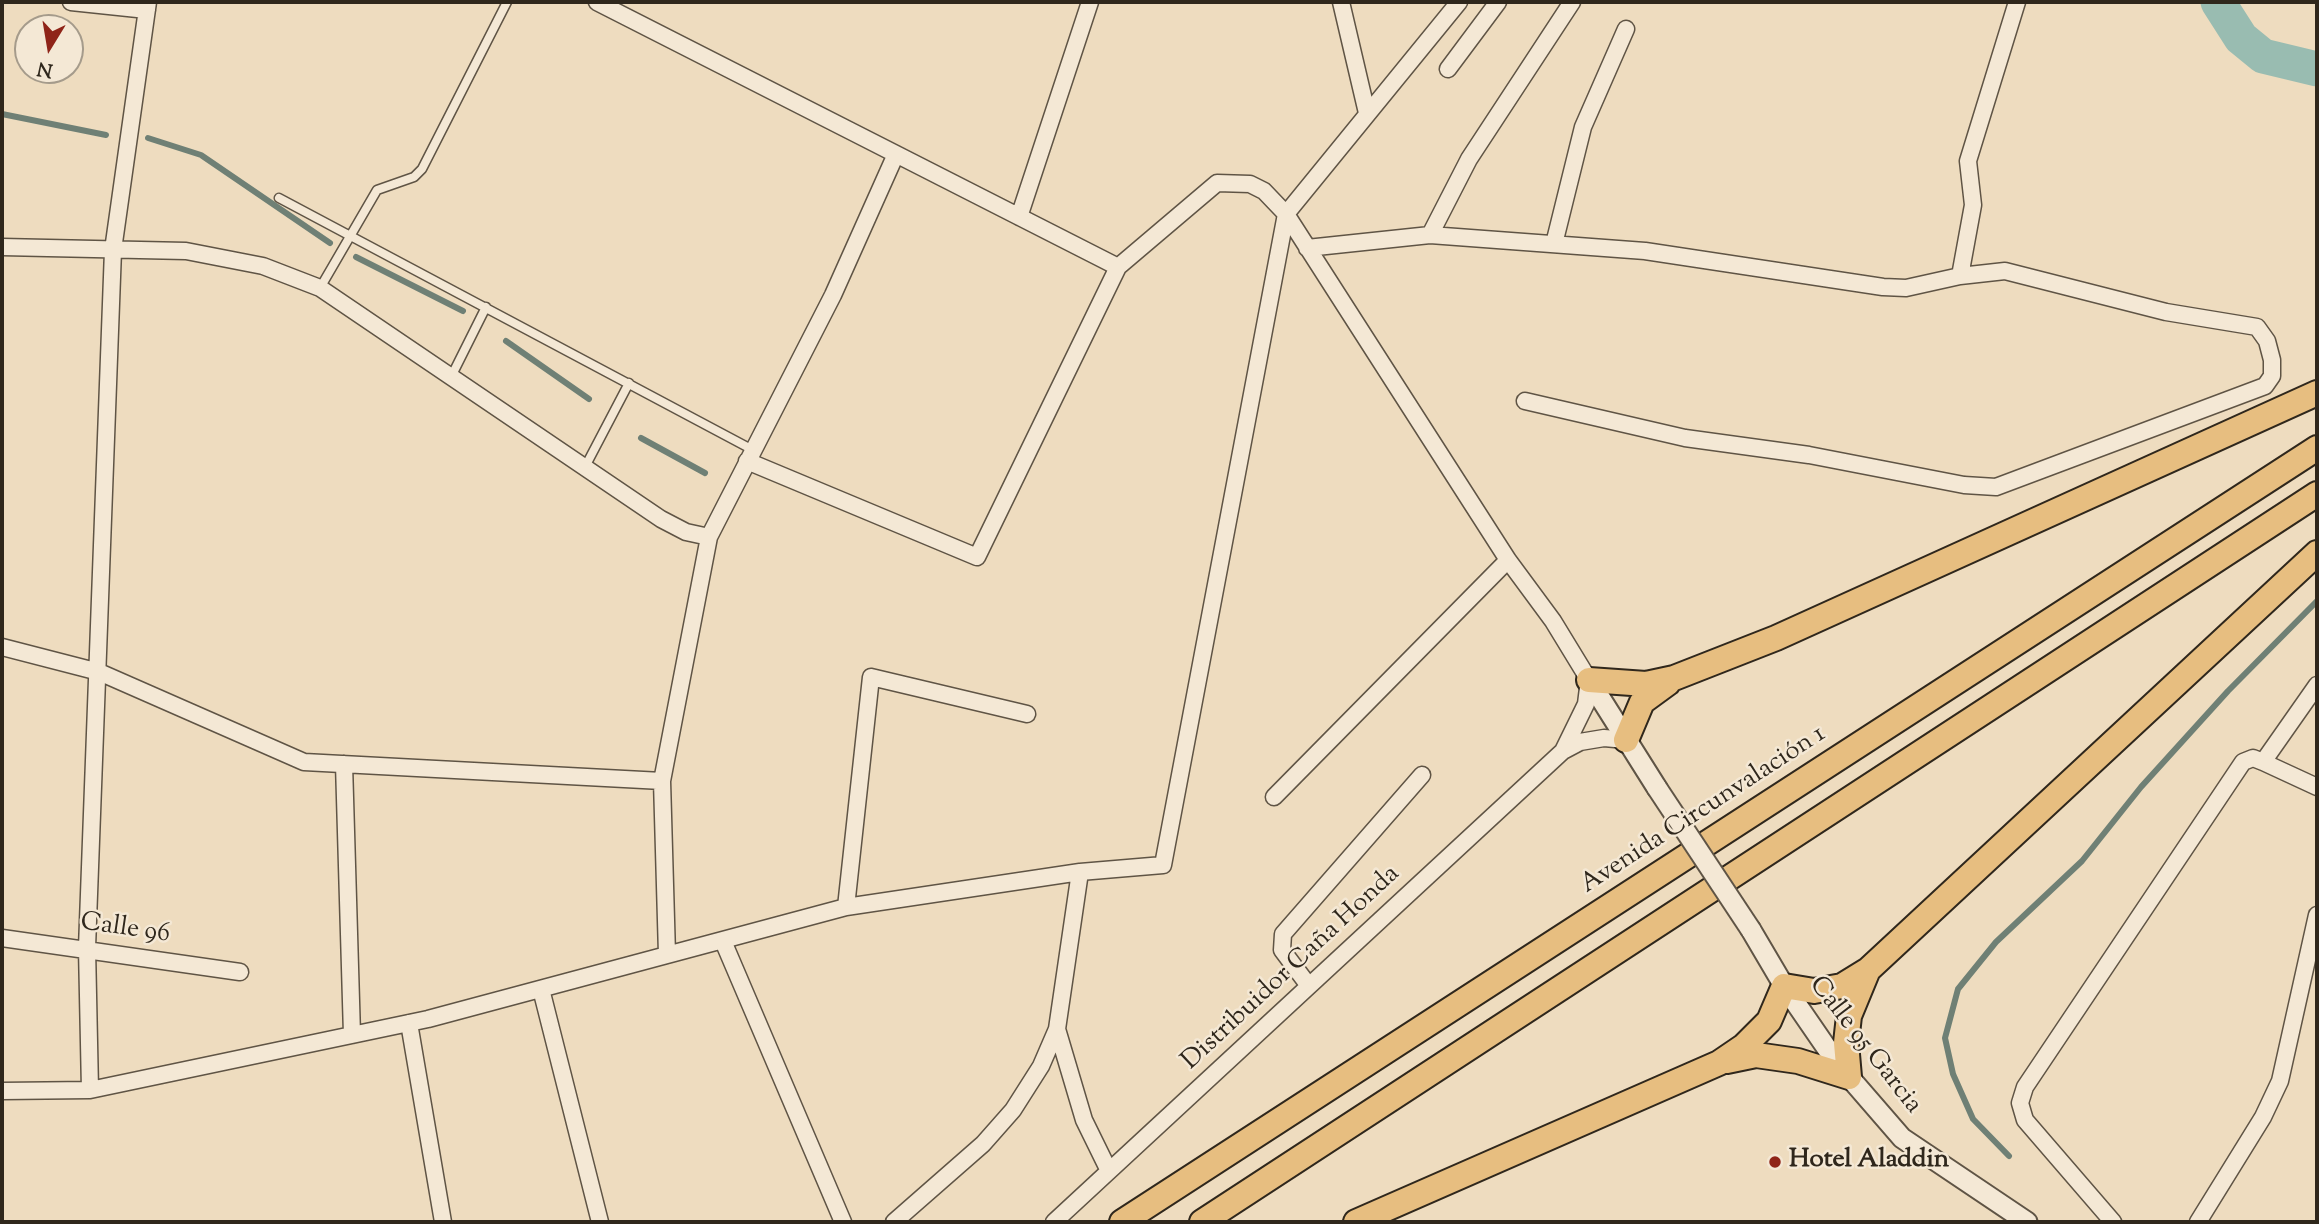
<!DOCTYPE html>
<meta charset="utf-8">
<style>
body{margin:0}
#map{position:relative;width:2319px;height:1224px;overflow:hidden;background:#eedcbf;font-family:"Sorts Mill Goudy",serif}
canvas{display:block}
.frame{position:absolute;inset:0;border:4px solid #2f271c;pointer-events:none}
.north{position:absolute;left:14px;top:14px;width:70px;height:70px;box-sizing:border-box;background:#f4e8d5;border:2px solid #a59b8b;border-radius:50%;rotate:191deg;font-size:19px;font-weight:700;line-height:28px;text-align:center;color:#2f271c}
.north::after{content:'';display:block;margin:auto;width:24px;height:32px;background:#8f2418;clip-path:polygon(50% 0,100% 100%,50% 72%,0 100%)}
</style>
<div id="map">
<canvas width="2319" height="1224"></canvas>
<div class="frame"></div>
<div class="north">N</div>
</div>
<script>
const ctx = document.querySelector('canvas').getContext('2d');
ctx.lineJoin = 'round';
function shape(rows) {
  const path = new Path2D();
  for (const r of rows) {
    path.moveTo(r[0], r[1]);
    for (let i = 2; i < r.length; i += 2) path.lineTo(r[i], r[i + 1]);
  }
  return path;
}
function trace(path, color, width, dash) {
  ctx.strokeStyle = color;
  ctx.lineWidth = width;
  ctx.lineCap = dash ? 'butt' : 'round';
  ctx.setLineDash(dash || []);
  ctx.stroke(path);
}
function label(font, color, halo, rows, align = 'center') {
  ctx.font = font + ' "Sorts Mill Goudy",serif';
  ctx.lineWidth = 5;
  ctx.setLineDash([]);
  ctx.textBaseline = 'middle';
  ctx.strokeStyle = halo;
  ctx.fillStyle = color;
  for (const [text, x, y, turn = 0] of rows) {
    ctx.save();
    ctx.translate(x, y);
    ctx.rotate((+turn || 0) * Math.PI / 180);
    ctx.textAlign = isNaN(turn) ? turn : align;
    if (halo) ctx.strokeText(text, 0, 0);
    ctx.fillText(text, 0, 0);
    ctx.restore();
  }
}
const stream = shape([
 [2222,2,2268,49,2292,64,2317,66],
 [2,114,106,135],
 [148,138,201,155,330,243],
 [356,257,463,311],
 [506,341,589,399],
 [641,438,705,473],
 [2009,1156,1973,1119,1953,1074,1945,1038,1958,989,1996,942,2082,861,2141,787,2228,691,2317,601]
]);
const river = shape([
 [2218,2,2241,38,2263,56,2317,69]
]);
const service = shape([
 [279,198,753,450],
 [320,288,377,190,414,177,422,169,507,2],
 [451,377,486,307],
 [585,467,629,383]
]);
const minor = shape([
 [71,2,147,10],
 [597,2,1118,267,1217,183,1250,184,1264,191,1286,214,1508,560,1553,621,1589,680,1586,704,1563,751],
 [1341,2,1367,113],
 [1448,69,1498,2],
 [1019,217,1090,2],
 [1430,235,1469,159,1572,2],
 [1554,244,1583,127,1626,29],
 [2,247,186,251,263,266,320,288,661,519,686,532,709,537],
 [1307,248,1430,235,1645,251,1883,287,1906,288,1960,276,2005,271,2166,312,2257,327,2267,341,2272,360,2272,376,2265,386,1996,487,1964,485,1809,455,1685,438,1525,401],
 [1960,276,1973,205,1968,161,2017,2],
 [747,461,977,557,1118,267],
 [2,647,99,672,304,762,662,781],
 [2263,762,2317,685],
 [344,764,352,1035],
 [1274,797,1508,560],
 [846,907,871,677,1027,714],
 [2,938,240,972],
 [723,941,843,1222],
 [667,955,662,781,709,537,833,295,896,154],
 [1309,986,1282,950,1283,934,1422,775],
 [541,989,600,1222],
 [409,1023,443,1222],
 [1057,1029,1084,1120,1109,1171],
 [90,1090,87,948,113,250,148,2],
 [2,1091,90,1090,428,1019,846,907,1080,872,1163,865,1286,214,1459,2],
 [894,1222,983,1144,1013,1110,1041,1066,1057,1029,1080,872],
 [1054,1222,1563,751,1580,742,1604,738,1626,740],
 [2113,1222,2025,1120,2020,1103,2025,1087,2243,762,2253,758,2263,762,2317,787],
 [2198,1222,2263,1117,2280,1081,2317,915]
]);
const tertiary = shape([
 [1589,680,1657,788],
 [1751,930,1784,986,1837,1063,1902,1138,2027,1222]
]);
const primary = shape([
 [1589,680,1646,684,1674,678,1776,638,2317,393],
 [1626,740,1642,702,1668,683],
 [1727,1061,1756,1055,1798,1061,1849,1077,1846,1043,1849,1016,1868,970],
 [1122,1222,2317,448],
 [1202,1222,2317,494],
 [1356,1222,1719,1063,1744,1046,1769,1021,1784,986,1814,991,1842,986,1868,970,2317,553]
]);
const tertiaryBridge = shape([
 [1657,788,1751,930]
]);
const markers = [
 [1775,1162,7,"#8f2418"]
];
const streetNames = [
 ["Avenida Circunvalación 1",1704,811,-33],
 ["Calle 96",125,930,8],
 ["Distribuidor Caña Honda",1292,969,-43],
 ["Calle 95 Garcia",1864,1046,52]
];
const poiNames = [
 ["Hotel Aladdin",1789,1162]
];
trace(stream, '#6f8075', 6);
trace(river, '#99bcb1', 35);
trace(service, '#5f5445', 11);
trace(minor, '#5f5445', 19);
trace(tertiary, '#5f5445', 23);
trace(primary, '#2f271c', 28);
trace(service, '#f4e8d5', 8);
trace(minor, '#f4e8d5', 16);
trace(tertiary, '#f4e8d5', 19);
trace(primary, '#e7be80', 24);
trace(tertiaryBridge, '#5f5445', 23, []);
trace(tertiaryBridge, '#f4e8d5', 19);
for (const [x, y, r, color] of markers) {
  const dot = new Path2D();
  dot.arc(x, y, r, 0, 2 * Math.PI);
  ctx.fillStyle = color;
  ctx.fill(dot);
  trace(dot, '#f4e8d5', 2.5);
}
label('26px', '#2f271c', '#f4e8d5', streetNames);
label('bold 26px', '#2f271c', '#f4e8d5', poiNames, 'left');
</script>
